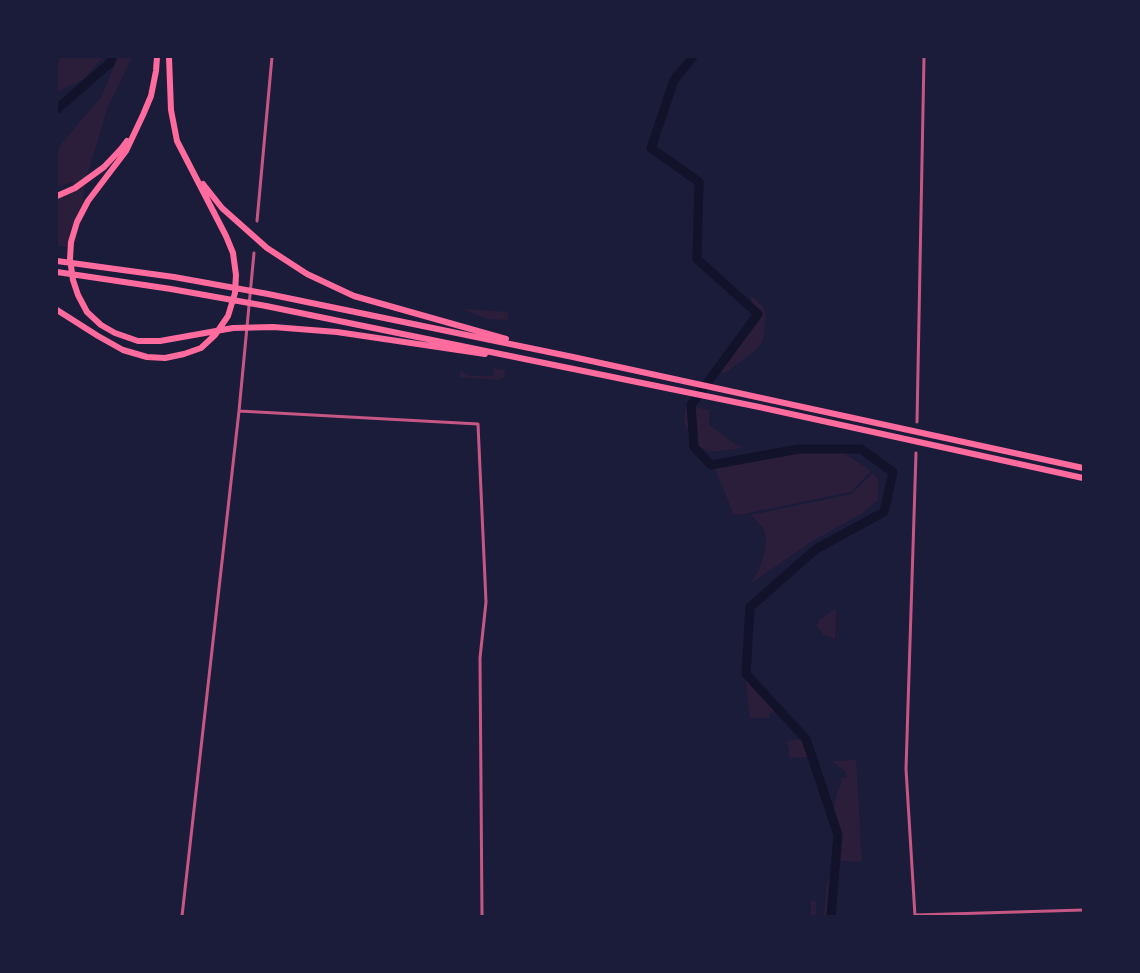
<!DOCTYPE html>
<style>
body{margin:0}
#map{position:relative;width:1140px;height:973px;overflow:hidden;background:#1b1b3a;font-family:Poppins,sans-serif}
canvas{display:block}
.frame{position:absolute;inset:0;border:58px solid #1b1b3a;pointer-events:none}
</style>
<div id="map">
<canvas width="1140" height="973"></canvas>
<div class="frame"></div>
</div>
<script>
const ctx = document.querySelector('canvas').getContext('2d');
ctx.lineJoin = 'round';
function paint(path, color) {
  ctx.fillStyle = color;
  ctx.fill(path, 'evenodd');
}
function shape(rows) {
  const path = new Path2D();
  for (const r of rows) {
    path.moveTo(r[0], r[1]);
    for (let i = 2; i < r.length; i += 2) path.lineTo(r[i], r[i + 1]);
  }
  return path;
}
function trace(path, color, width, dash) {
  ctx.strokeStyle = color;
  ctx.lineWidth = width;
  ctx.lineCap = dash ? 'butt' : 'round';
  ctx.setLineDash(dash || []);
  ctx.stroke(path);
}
const green = shape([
 [60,57,103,57,84,79,57,92,57,70],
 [118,57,132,57,107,109,85,184,80,224,74,248,57,246,57,196,75,190,73,182,57,187,57,152,62,143,101,97],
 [750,294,763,307,766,315,764,336,761,344,757,349,725,373,712,371,738,348,752,329,754,310],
 [463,309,508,312,508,320,487,319],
 [493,368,505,370,504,378,497,380,460,377,460,371,469,376,494,376],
 [686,405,709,410,709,425,729,440,743,448,710,452,694,444,684,422],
 [826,446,844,453,871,471,851,492,744,514,733,515,726,495,712,462,716,463,749,461],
 [873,473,878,479,878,500,863,513,811,542,750,584,759,570,765,551,766,538,763,528,751,515,851,494],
 [836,609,836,615,835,639,824,635,816,626,819,620],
 [746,675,777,710,769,714,769,718,750,718,746,684],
 [804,739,815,757,790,758,787,741],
 [856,760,862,862,840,861,840,871,830,906,829,916,824,916,826,889,839,840,834,813,834,807,837,792,841,785,841,778,847,777,845,771,831,761],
 [811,901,816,901,816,916,811,916]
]);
const river = shape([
 [693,57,674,80,651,148,699,182,697,259,758,314,691,405,694,447,711,465,799,449,861,449,893,472,884,512,816,549,750,607,746,674,806,739,838,835,831,916],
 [57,109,110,63,112,57]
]);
const minor = shape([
 [257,221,272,57],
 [254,253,239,411,478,424,486,602,480,658,482,916],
 [917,422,924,57],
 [915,915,1083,910],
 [182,916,239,411],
 [915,916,906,769,916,453]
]);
const motorway = shape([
 [157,57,156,71,151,96,143,115,126,151,88,201,77,222,71,242,70,259,73,280,78,295,87,312,101,325,115,333,138,341,160,341,233,328,273,327,337,332,485,354],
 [203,184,222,208,267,248,307,274,354,296,506,339],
 [57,196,75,188,104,167,121,149,127,141],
 [57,261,174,277,268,294,573,357,1083,468],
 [57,272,171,289,266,306,759,407,1083,478],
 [57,310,98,336,123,350,147,357,165,358,184,354,201,348,215,335,228,316,235,293,236,275,233,253,226,236,177,141,171,110,169,57]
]);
paint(green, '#2a1e3b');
trace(river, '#12122b', 9);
trace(minor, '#c65784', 3);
trace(motorway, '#ff6b9d', 6);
</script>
